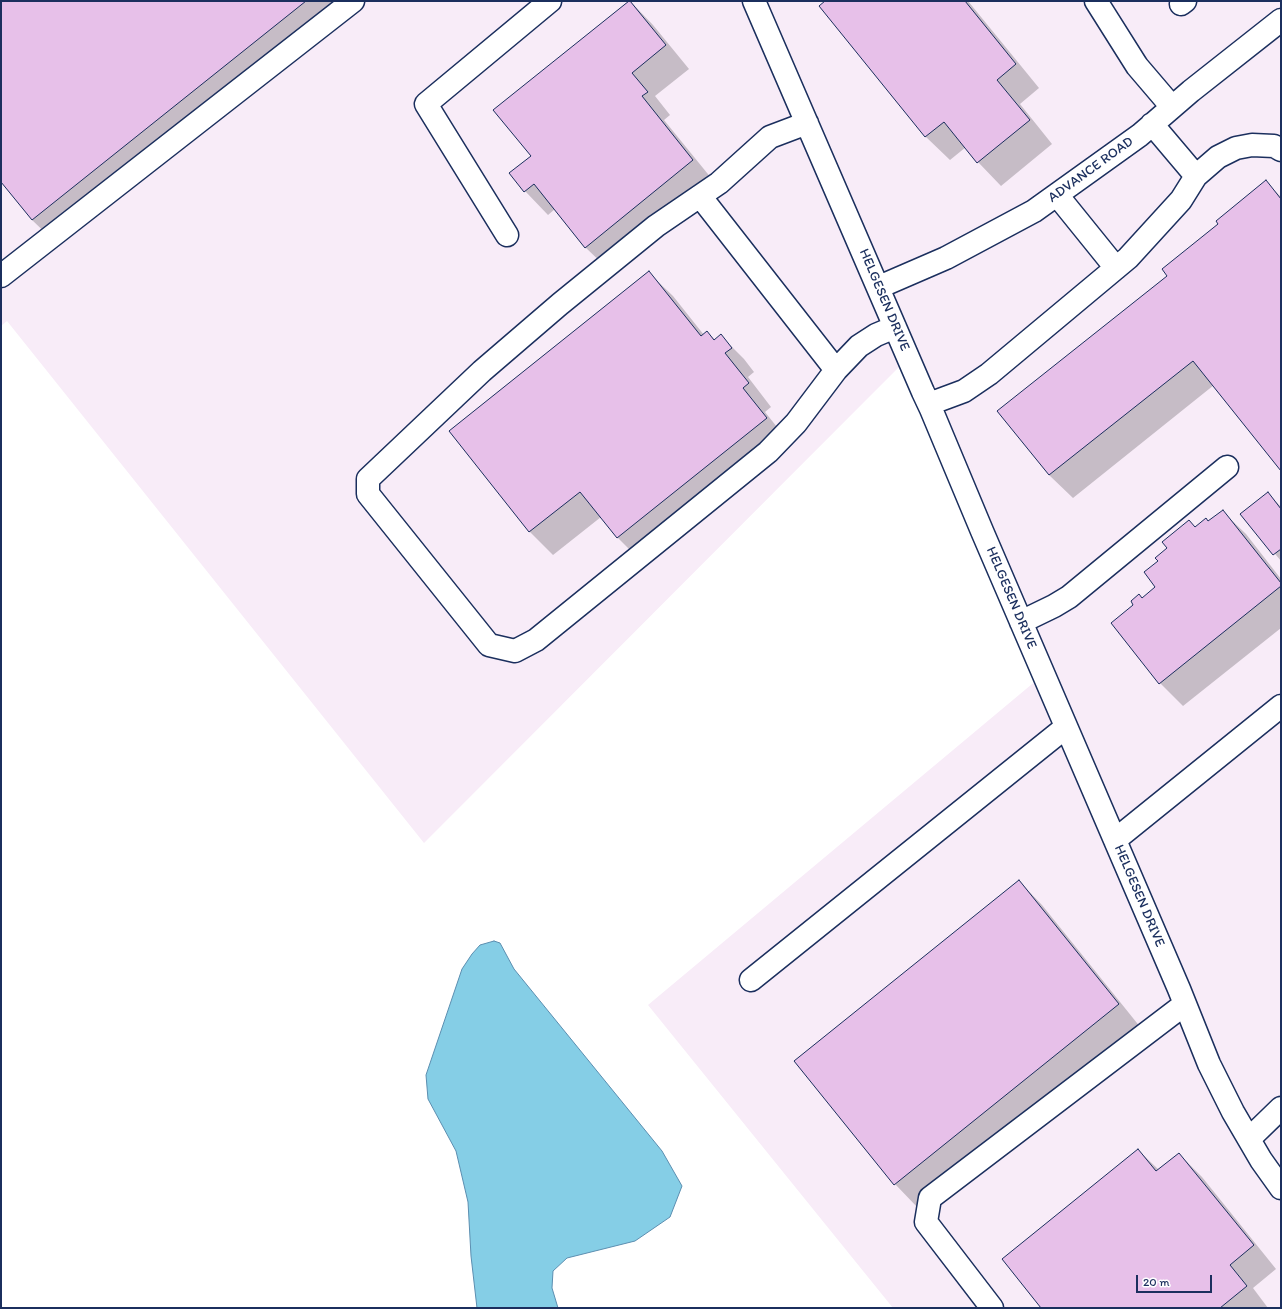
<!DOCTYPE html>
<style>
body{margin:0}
#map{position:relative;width:1282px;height:1309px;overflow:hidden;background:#fff;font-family:Itim,sans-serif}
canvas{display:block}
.frame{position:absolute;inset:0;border:2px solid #1b2f5e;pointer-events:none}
.scale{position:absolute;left:1136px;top:1275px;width:76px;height:18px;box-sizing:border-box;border:2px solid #1b2f5e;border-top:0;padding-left:5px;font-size:12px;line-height:14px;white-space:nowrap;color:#1b2f5e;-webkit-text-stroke:3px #fff;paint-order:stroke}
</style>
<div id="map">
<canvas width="1282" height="1309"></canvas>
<div class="frame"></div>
<div class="scale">20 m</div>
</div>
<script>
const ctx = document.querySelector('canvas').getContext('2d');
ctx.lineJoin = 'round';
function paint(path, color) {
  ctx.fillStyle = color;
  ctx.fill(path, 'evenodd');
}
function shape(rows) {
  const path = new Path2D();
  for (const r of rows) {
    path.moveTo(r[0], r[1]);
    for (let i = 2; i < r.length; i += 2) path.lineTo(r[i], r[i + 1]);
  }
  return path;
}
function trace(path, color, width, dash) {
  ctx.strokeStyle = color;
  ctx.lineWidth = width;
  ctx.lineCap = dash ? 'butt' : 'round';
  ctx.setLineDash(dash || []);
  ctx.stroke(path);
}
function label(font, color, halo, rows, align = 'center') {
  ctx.font = font + ' Itim,sans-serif';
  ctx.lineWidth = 3.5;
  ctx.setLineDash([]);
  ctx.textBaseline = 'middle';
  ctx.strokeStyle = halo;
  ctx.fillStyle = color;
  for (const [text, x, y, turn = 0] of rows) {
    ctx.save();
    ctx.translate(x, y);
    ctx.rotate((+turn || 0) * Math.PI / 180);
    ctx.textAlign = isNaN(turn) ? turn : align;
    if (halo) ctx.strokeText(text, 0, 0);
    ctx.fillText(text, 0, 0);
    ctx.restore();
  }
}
const built = shape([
 [1,1,1281,1,1281,1308,893,1308,648,1005,1044,674,908,358,424,843,7,321,1,326]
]);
const water = shape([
 [494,941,500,943,514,969,662,1151,682,1186,670,1217,635,1241,567,1258,553,1271,552,1288,558,1308,477,1308,471,1256,468,1202,456,1151,428,1099,426,1075,462,969,472,954,480,945,494,941]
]);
const shadow = shape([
 [1,1,358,1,56,243,32,220,1,181],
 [630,1,653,25,689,69,655,96,670,115,664,120,716,184,609,270,585,247,555,209,548,215,525,191,532,156],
 [826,1,968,1,1039,88,1020,104,1052,144,1001,186,978,162,966,147,950,160,926,137,821,6],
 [1266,182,1281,197,1281,469,1214,385,1073,498,1049,475,1169,276,1220,224],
 [649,273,673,296,704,335,707,332,715,340,721,336,744,359,754,372,748,377,771,407,765,412,789,442,641,561,617,537,601,517,553,555,530,532,451,432],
 [1268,493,1281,507,1281,561,1242,514],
 [1222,511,1246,534,1281,579,1281,628,1183,706,1160,683,1135,605,1157,587,1159,561,1189,521,1195,527,1208,522],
 [1019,881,1042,905,1141,1028,918,1208,895,1184],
 [1138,1150,1159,1170,1179,1154,1202,1177,1276,1269,1253,1288,1268,1308,1042,1308]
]);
const building = shape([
 [1,1,306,1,32,220,1,182,1,1],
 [629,1,630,1,666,45,632,73,648,92,642,96,693,160,585,248,534,184,524,192,509,173,531,156,493,110,629,1],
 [825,1,965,1,1016,64,997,80,1030,120,977,163,944,122,925,137,819,6,825,1],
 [1266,180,1281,199,1281,471,1193,361,1049,475,997,411,1167,276,1162,269,1218,224,1216,221,1266,180],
 [649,271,701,336,707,331,714,340,721,334,732,348,725,353,749,383,743,388,767,418,617,538,580,492,529,532,449,431,649,271],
 [1268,492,1281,509,1281,549,1273,555,1240,514,1268,492],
 [1223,510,1281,583,1281,586,1159,684,1111,623,1133,605,1131,601,1139,594,1142,598,1155,587,1144,572,1158,561,1155,558,1167,548,1162,542,1189,520,1195,527,1206,518,1208,521,1223,510],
 [1019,880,1119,1004,894,1185,794,1061,1019,880],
 [1138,1149,1156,1171,1179,1153,1254,1245,1230,1265,1247,1286,1220,1308,1041,1308,1002,1259,1138,1149]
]);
const minor = shape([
 [754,1,923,392,931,409,982,531,1179,989,1209,1064,1233,1112,1261,1160,1281,1188],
 [1096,1,1137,66,1172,107],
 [1181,4,1185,1],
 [807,123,770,137,719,183,656,226,560,304,482,371,368,479,368,494,489,645,515,651,536,640,768,452,796,423,836,370,859,346,876,335,895,327],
 [1152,124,1196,176],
 [1057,195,1116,268],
 [700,196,836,370],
 [507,235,426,104,550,1],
 [1,276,353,1],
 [879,287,946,258,1034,211,1140,135,1191,91,1281,20],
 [929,404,964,391,989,374,1128,258,1181,200,1196,176,1218,157,1236,148,1252,145,1274,146,1281,150],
 [1021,622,1054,606,1069,597,1227,467],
 [1115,840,1281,706],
 [751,980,1066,727],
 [1249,1139,1281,1108],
 [992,1308,926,1222,930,1198,1185,1004]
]);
const streetNames = [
 ["ADVANCE ROAD",1091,170,-36],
 ["HELGESEN DRIVE",884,300,67],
 ["HELGESEN DRIVE",1011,598,67],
 ["HELGESEN DRIVE",1139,896,67]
];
paint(built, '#f8ecf8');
paint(water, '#85cee6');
trace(water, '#5b8eb0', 1);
paint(shadow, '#0003');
paint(building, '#e7c0e9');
trace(building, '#1b2f5e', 1);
trace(minor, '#1b2f5e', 25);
trace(minor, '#fff', 22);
label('14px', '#1b2f5e', '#fff', streetNames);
</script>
